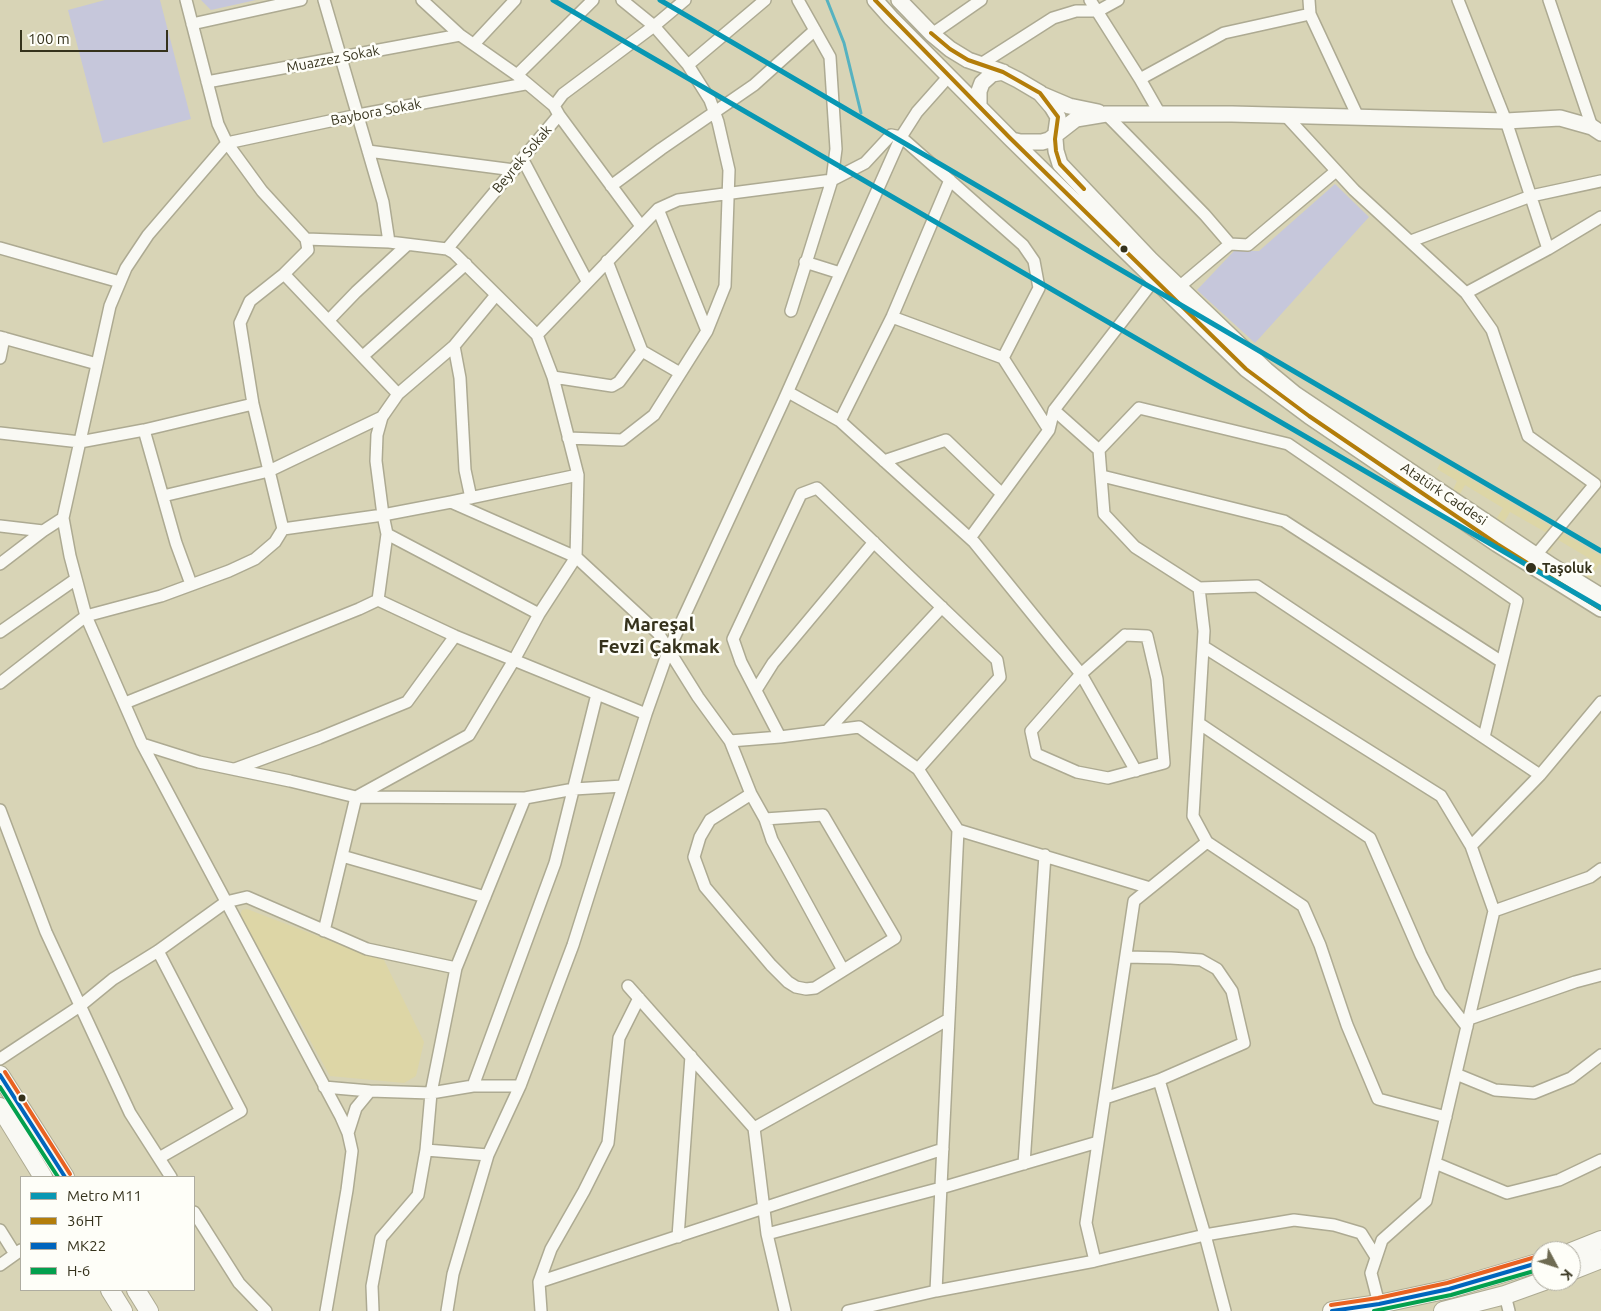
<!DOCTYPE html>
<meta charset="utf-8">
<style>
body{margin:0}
#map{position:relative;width:1601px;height:1311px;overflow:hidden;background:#d8d4b6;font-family:Ubuntu,sans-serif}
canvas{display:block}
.legend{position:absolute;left:20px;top:1176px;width:175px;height:115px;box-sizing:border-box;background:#fefef8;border:1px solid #aeaca0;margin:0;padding:6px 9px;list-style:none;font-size:15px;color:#35321c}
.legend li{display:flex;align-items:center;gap:10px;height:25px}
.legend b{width:25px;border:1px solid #aeaca0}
.north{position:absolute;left:1531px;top:1241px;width:50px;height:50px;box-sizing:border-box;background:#fefef8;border:1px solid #aeaca0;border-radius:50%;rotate:130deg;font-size:14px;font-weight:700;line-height:20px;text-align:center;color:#35321c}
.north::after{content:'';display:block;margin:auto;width:18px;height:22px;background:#6e6b52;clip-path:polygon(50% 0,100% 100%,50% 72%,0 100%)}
.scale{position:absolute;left:20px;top:30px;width:148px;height:22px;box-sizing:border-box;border:2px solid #35321c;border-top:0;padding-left:6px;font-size:15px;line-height:18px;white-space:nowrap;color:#35321c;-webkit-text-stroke:4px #fefef8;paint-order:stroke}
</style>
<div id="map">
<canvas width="1601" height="1311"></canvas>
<ul class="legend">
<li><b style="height:6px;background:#0897b3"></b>Metro M11</li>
<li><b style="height:6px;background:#b37d0a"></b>36HT</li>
<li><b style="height:6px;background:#0065bd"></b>MK22</li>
<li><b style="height:6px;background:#03a04e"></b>H-6</li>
</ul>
<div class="north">K</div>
<div class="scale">100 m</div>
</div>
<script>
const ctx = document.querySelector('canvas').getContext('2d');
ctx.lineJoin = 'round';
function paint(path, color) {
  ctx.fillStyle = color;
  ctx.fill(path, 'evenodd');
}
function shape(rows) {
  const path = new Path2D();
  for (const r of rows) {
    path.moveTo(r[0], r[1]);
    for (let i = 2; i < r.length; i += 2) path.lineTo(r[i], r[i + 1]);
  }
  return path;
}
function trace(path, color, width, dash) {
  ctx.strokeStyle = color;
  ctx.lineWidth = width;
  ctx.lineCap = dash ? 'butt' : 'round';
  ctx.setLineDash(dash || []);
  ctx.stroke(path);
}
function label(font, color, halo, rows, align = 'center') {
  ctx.font = font + ' Ubuntu,sans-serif';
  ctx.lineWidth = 5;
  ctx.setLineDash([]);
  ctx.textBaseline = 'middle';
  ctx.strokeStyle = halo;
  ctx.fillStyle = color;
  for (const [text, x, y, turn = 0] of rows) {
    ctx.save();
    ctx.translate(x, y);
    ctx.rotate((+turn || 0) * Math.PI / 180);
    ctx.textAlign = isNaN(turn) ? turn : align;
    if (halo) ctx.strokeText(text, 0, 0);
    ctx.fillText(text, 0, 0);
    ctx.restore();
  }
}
const built = shape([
 [1441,462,1601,556,1601,565,1599,564,1587,585,1601,594,1601,602,1420,496,1424,490,1445,503,1449,497,1444,494,1448,487,1453,490,1457,481,1437,469],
 [1465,485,1503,508,1490,529,1452,507,1456,501,1459,502,1462,496,1460,494],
 [1510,512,1547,533,1543,541,1540,540,1537,546,1539,548,1535,554,1498,533],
 [1555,538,1592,560,1580,581,1542,559,1546,552,1549,553,1553,547,1550,545],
 [247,909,367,955,384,960,424,1042,416,1076,404,1083,330,1076,240,915,242,910]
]);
const green = shape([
 [105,0,160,0,191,119,103,143,68,10],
 [201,0,256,0,211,10],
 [1335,184,1369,217,1255,343,1197,290,1234,251,1259,251]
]);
const stream = shape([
 [827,0,844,43,861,113]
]);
const street = shape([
 [186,0,218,124,227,143,262,191,306,239,308,250,284,274,250,301,240,323,253,404,283,529],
 [324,0,383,202,389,242],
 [422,0,460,35,517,75,554,106],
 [1090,0,1140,79,1160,114],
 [1309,0,1310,14,1358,117],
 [1458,0,1506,121,1548,249],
 [1549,0,1592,127],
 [192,24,301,0],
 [932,34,981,0],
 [474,44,515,0],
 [981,64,1053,18,1076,11,1098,11,1118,0],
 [688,65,765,0],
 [517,75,593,0],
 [1140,79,1224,33,1310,14],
 [207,82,460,35],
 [1106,114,1205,215,1230,244],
 [559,115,641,226],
 [1285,115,1354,190,1466,293,1492,330,1528,436,1595,484,1536,555],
 [368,151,514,170],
 [523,160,587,281],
 [611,186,661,149,754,85,815,30],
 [658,209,707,331],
 [306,239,389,242,447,249,454,253,537,335,553,377,578,475,576,557,539,614,514,660,469,735,356,797,324,931],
 [1411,241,1531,196,1601,181],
 [0,248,120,282],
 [447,249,559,115,554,106,563,94,654,26,685,0],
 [607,261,642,351,680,373],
 [805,262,840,273],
 [284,274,398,394],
 [1179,287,1230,244,1248,245,1336,171],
 [1466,293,1548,249,1601,217],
 [791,311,832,180,836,149,830,57,798,0],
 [892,317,1003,358,1049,430],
 [329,320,356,292,407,245],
 [537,335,658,209,678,200,832,180,865,163,891,135,901,137,1023,245,1034,261,1039,288,1003,358],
 [0,337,97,364],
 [454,346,460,378,465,470,471,498],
 [363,356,466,264],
 [0,358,4,338],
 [553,377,612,386,619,382,642,351],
 [788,392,840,421,974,542,1081,674,1136,771],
 [1054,410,1099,450],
 [840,421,892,317,950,180],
 [144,430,176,543,191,584],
 [0,433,80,442,144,430,253,404],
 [568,438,622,440,654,415,707,331,725,286,729,170,718,122,710,100,688,65,654,26,622,0],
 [884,461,946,440,1002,494],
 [1102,476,1284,521,1502,662],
 [163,496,269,471,382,417],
 [451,502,576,557,658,633,698,697,730,741,751,794,765,819,772,840,843,970],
 [0,526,43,531,63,518],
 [387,534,539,614],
 [970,538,1049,430,1054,410,1154,280],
 [0,564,43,531],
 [1199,588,1257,586,1540,775],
 [378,600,455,636,646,714],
 [0,632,76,579],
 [1125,635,1147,636,1157,679,1164,763,1108,778,1077,772,1036,754,1031,731,1081,674,1125,635],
 [1204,647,1441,796,1471,846],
 [0,683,86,616,161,596,229,571,255,559,275,542,283,529,383,515,451,502,578,475],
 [756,690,773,663,874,542],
 [125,703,359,609,378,600,387,534,383,515,376,461,377,435,382,417,398,394,454,346,496,295],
 [1200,724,1370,838,1421,955,1440,992,1467,1027],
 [827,731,942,607],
 [780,737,741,662,733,639,801,494,817,488,997,660,1000,677,918,769],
 [730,741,780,737,859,727,918,769,958,830,1150,888],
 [142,744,199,762,290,781,356,797,525,798,574,789,623,786],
 [235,769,319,738,407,702,455,636],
 [751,794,710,820,700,837,694,857,705,887,771,965,788,982,796,987,806,989,815,988,895,938,823,815,765,819],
 [0,810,46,932,130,1113,171,1177],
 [1207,842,1303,906,1320,945,1347,1025,1378,1099,1446,1117],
 [342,856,485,897],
 [1494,911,1590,877,1601,869],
 [158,951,241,1111,159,1158],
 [628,986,754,1128],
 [1469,1019,1575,982,1601,975],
 [0,1059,80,1006,113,979,158,951,226,902,247,897,367,949,456,968],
 [1456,1074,1495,1090,1534,1093,1571,1078,1601,1055],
 [1159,1080,1205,1235,1225,1311],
 [473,1086,555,863,597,694],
 [324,1087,370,1091,431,1093,473,1086,520,1086],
 [1105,1098,1159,1080,1244,1043,1232,991,1217,969,1201,960,1171,958,1126,957],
 [348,1133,356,1108,370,1091],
 [426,1150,488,1155],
 [1435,1163,1507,1193,1559,1180,1601,1160],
 [1024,1164,1045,855],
 [194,1212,239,1283,266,1311],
 [0,1230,15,1254],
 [767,1234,941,1188,1098,1142],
 [678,1237,691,1056],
 [1095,1261,1086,1223,1134,901,1207,842,1193,816,1204,631,1199,588,1135,547,1104,514,1099,450,1139,408,1288,444,1517,601,1484,737],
 [0,1265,21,1250],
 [539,1282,943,1149],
 [936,1291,958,830],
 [1505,1295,1509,1311],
 [1379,1304,1371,1273,1382,1240,1426,1201,1494,911,1471,846,1540,775,1601,702],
 [326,1311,347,1190,352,1151,348,1133,341,1117,142,744,86,616,70,556,63,518,110,306,126,268,148,235,227,143,358,115,525,84],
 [373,1311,372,1286,381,1238,418,1195,426,1150,431,1093,456,968,525,798],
 [447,1311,453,1274,488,1155,520,1086,573,945,646,714,669,649,783,402,901,137,917,112,949,76],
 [541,1311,539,1282,551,1249,584,1191,608,1143,619,1038,639,998],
 [785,1311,767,1234,754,1128,949,1019],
 [848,1311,936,1291,1095,1261,1205,1235,1294,1220,1334,1225,1361,1233,1376,1257]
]);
const secondary = shape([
 [875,0,891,18,1010,138,1246,369,1309,416,1497,544,1601,609],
 [899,0,932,34,950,49,968,60,1000,71,1018,80,1040,93,1052,107,1058,117,1055,139,1056,151,1060,164,1150,259,1266,370,1295,394,1386,455,1552,566,1601,596],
 [1043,95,1069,106,1098,112],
 [979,106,979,91,982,83,992,74,1003,72],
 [1012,140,1020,142,1042,142,1049,140,1076,119,1106,114,1232,114,1506,121,1560,118,1592,127,1601,133]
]);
const primary = shape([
 [0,1075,65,1177],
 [0,1107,43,1177],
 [1571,1252,1601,1240],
 [1571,1271,1601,1259],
 [110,1290,123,1311],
 [136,1290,149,1311],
 [1332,1311,1379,1304,1449,1289,1541,1262],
 [1443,1311,1505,1295,1544,1281]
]);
const bus1 = shape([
 [875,0,1010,138,1246,369,1309,416,1497,544,1601,609],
 [931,33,950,49,968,60,1003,72,1040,93,1058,117,1055,139,1056,151,1060,164,1084,189]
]);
const bus2 = shape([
 [0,1075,65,1177],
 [1332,1311,1379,1304,1449,1289,1541,1262]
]);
const bus3 = shape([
 [0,1087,58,1177],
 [1374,1311,1451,1295,1541,1269]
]);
const bus4 = shape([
 [5,1072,70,1174],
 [1331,1305,1378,1298,1447,1283,1539,1256]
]);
const metro1 = shape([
 [553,0,1601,608],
 [660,0,1601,551]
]);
const markers = [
 [1124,249,4.5,"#35321c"],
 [1531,568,6,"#35321c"],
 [22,1098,4.5,"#35321c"]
];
const streetNames = [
 ["Muazzez Sokak",333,59,-11],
 ["Baybora Sokak",376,112,-11],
 ["Beyrek Sokak",522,159,-50],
 ["Atatürk Caddesi",1444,494,34]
];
const stopNames = [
 ["Taşoluk",1542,568]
];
const districtNames = [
 ["Mareşal",659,625],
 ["Fevzi Çakmak",659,647]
];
paint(built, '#ddd6a6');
paint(green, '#c6c7db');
trace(stream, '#56b2c0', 3);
trace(street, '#adaa92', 14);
trace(secondary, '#adaa92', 18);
trace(primary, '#adaa92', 20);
trace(street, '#f9f9f4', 11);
trace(secondary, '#f9f9f4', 15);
trace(primary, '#f9f9f4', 18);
trace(bus1, '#b37d0a', 4);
trace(bus2, '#0065bd', 4);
trace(bus3, '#03a04e', 4);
trace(bus4, '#e96222', 4);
trace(metro1, '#0897b3', 5);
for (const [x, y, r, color] of markers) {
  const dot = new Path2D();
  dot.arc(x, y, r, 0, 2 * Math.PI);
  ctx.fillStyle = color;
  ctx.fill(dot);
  trace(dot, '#fefef8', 2);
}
label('14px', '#35321c', '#fefef8', streetNames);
label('bold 14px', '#35321c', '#fefef8', stopNames, 'left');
label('bold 19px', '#35321c', '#fefef8', districtNames);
</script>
